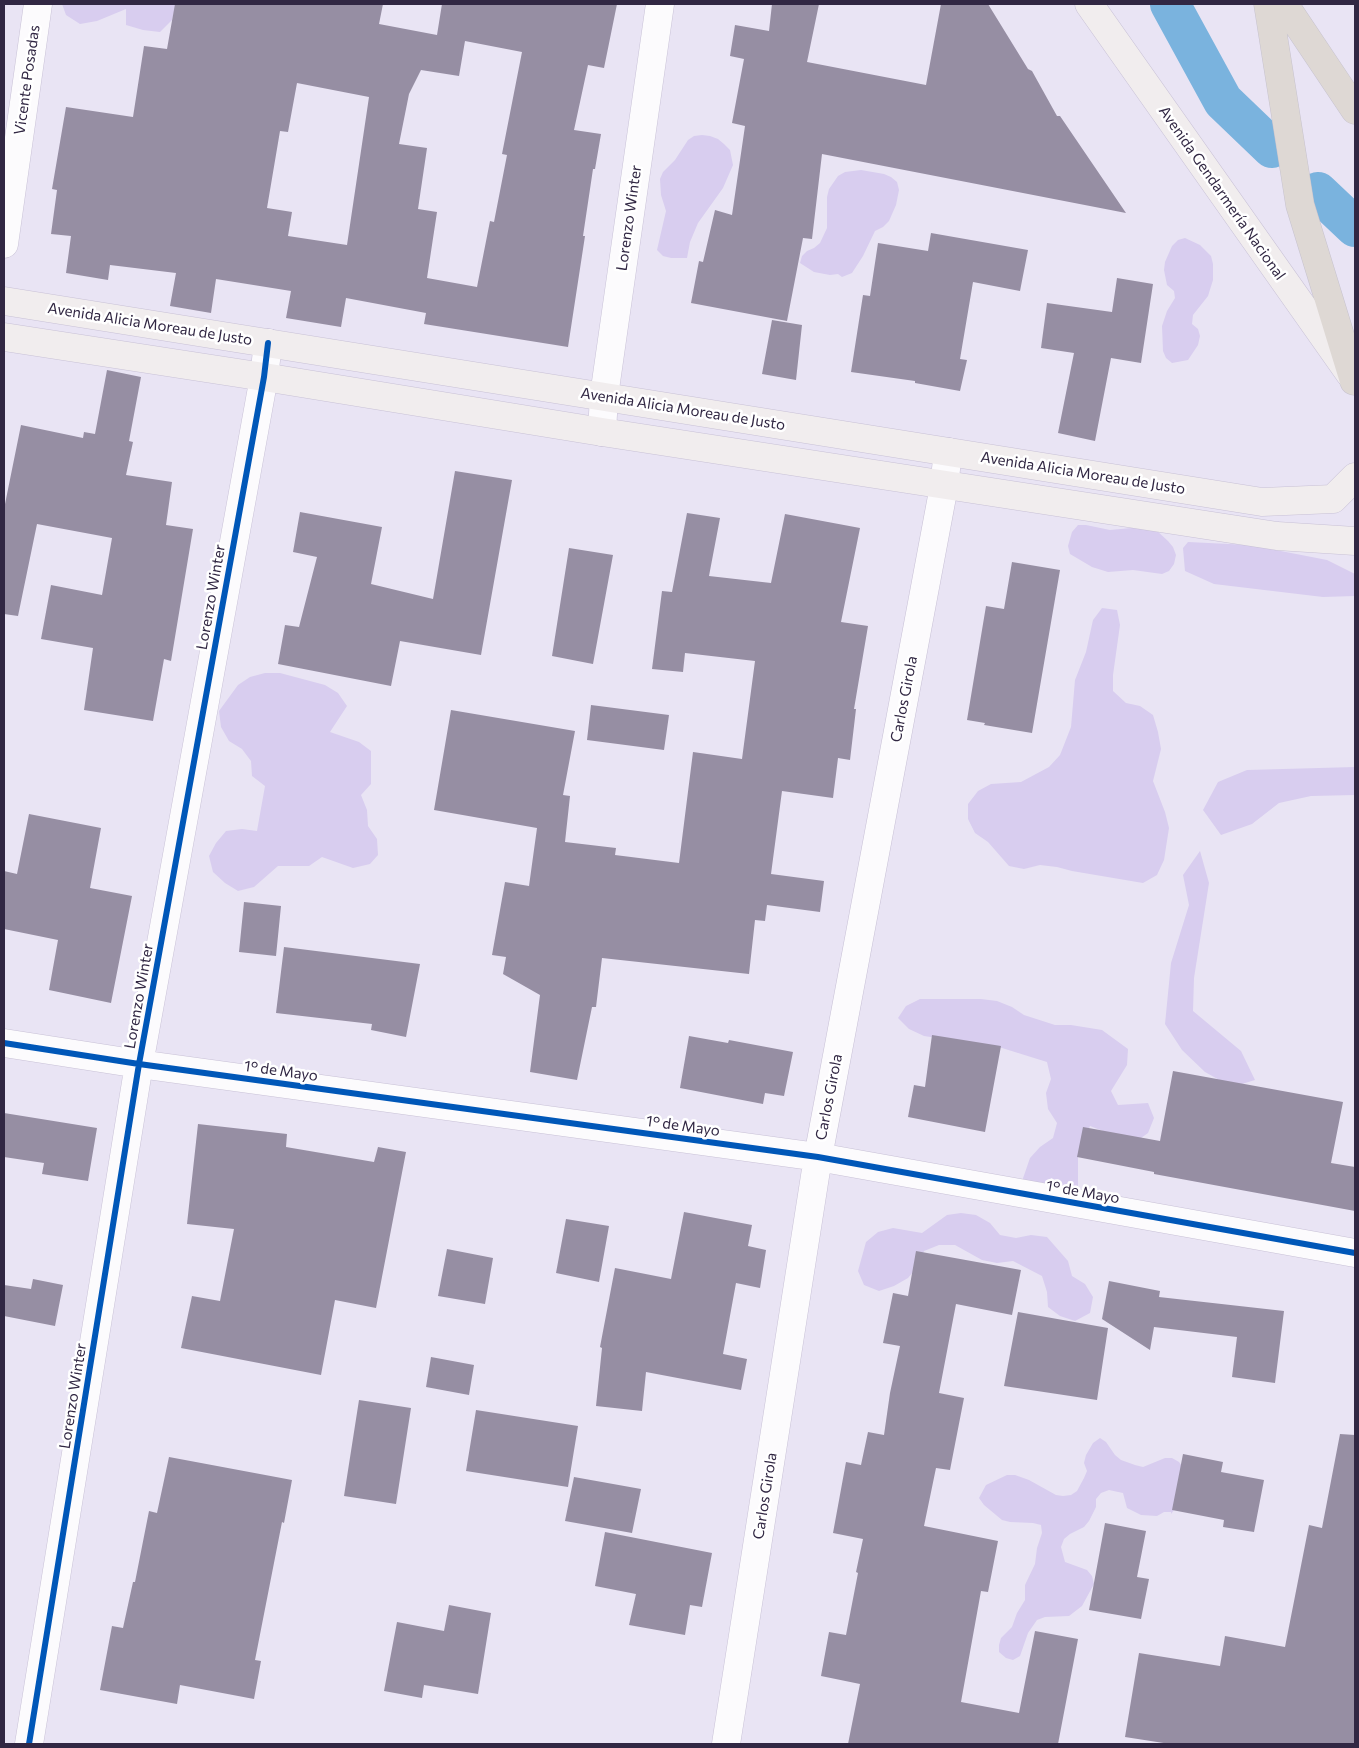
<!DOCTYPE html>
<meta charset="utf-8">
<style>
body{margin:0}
#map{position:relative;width:1359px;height:1748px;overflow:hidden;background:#e9e4f4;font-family:Commissioner,sans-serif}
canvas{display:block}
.frame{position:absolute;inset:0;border:5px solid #312743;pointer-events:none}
</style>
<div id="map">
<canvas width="1359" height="1748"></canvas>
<div class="frame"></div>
</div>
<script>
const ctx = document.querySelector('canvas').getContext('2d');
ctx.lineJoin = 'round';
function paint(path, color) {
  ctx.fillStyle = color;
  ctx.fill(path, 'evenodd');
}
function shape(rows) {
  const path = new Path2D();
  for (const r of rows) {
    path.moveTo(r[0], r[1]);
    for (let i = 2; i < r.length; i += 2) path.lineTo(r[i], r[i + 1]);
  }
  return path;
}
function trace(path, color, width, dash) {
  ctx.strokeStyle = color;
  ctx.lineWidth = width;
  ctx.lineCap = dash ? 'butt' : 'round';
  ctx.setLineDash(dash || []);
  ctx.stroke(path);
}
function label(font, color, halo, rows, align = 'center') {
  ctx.font = font + ' Commissioner,sans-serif';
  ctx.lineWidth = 5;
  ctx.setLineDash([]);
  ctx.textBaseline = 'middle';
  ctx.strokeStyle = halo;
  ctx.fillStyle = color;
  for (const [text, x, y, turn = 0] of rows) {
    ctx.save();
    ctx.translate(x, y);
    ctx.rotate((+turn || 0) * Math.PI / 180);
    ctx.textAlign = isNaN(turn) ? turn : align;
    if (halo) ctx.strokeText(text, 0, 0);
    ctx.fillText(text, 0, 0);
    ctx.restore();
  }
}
const green = shape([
 [62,4,175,4,176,5,172,20,160,32,143,30,126,25,126,9,97,21,80,24,66,15],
 [702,135,710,136,718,139,724,144,730,150,733,165,723,188,698,223,690,242,687,258,671,258,663,256,657,250,666,211,661,195,660,179,663,172,675,160,688,140,694,136],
 [861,170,884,174,891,177,897,182,899,190,896,205,889,221,883,227,875,231,863,256,852,273,842,277,838,274,830,275,814,272,800,263,802,256,807,251,814,248,820,243,827,228,827,197,829,189,838,176,845,172],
 [1185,238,1200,245,1211,256,1213,264,1213,280,1208,296,1193,315,1192,324,1198,329,1200,336,1198,345,1188,360,1172,363,1166,358,1163,351,1162,326,1167,311,1175,298,1174,291,1167,285,1164,270,1165,262,1172,246,1178,240],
 [1078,525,1086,525,1110,530,1142,527,1156,530,1168,541,1173,547,1176,555,1174,564,1169,571,1162,574,1133,570,1108,572,1092,567,1070,554,1068,546,1072,532],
 [1188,542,1250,545,1327,560,1355,574,1355,596,1323,597,1214,584,1185,571,1183,548],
 [1102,608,1117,610,1120,625,1113,675,1113,691,1126,703,1140,706,1153,715,1158,732,1161,749,1153,781,1165,812,1169,828,1164,860,1157,875,1143,883,1072,871,1057,867,1040,865,1024,869,1009,866,988,842,975,833,968,819,968,804,978,791,991,784,1021,782,1049,767,1060,755,1071,727,1075,680,1086,652,1093,620],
 [265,673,280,673,325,685,338,693,347,706,330,732,359,742,371,751,371,784,361,795,367,810,368,826,377,839,378,855,370,864,353,868,322,857,309,866,278,866,254,887,238,891,225,883,213,872,209,856,216,843,226,831,242,829,257,831,265,786,252,776,251,761,242,749,229,741,221,727,219,711,238,685,250,677],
 [1355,767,1355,795,1311,796,1279,803,1252,824,1221,835,1203,810,1218,782,1247,770],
 [1200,851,1209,883,1194,978,1193,1011,1241,1051,1255,1080,1232,1087,1205,1072,1182,1050,1165,1024,1171,963,1189,905,1183,875],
 [920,999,981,999,997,1001,1012,1007,1024,1015,1055,1025,1071,1025,1102,1030,1128,1049,1127,1065,1111,1091,1118,1105,1148,1103,1154,1118,1148,1133,1134,1143,1090,1126,1078,1156,1078,1189,1071,1202,1020,1187,1030,1158,1040,1147,1053,1138,1057,1123,1048,1109,1046,1093,1051,1079,1047,1062,1002,1048,924,1036,909,1029,898,1018,906,1006],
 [961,1213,976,1215,990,1223,1000,1235,1016,1238,1031,1235,1047,1237,1068,1261,1072,1276,1085,1284,1093,1297,1090,1313,1075,1321,1060,1316,1048,1307,1047,1292,1042,1276,1013,1261,997,1263,982,1260,955,1245,939,1245,924,1251,918,1266,908,1278,894,1286,879,1291,864,1285,858,1271,866,1242,878,1232,893,1228,922,1233,947,1215],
 [1100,1438,1106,1442,1115,1455,1121,1460,1135,1465,1143,1467,1165,1458,1172,1458,1179,1462,1184,1469,1181,1501,1171,1514,1171,1512,1164,1512,1157,1516,1141,1515,1127,1508,1123,1493,1109,1490,1101,1493,1096,1499,1096,1507,1089,1521,1084,1527,1070,1534,1064,1539,1061,1547,1065,1562,1087,1570,1092,1576,1094,1584,1082,1606,1069,1616,1045,1617,1037,1620,1028,1633,1020,1656,1013,1660,1006,1658,999,1652,999,1645,1001,1638,1012,1627,1017,1613,1025,1600,1025,1585,1035,1564,1037,1548,1042,1533,1041,1525,1033,1523,1010,1522,1002,1520,984,1505,979,1498,986,1485,1007,1475,1015,1475,1029,1480,1056,1495,1063,1496,1071,1495,1077,1491,1084,1478,1087,1471,1084,1463,1086,1455,1093,1443]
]);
const canal = shape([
 [1170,4,1223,101,1272,148],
 [1318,192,1355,227]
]);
const building = shape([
 [175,4,383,4,379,24,437,35,442,4,617,4,604,68,588,65,574,130,601,134,595,169,593,169,583,236,585,236,568,347,424,324,426,313,346,298,341,327,286,318,291,291,216,279,211,313,170,306,176,273,110,265,108,280,66,273,71,236,51,234,57,190,52,189,66,107,133,117,144,46,167,49],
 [465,41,522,52,502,154,507,155,494,222,490,221,477,287,427,278,437,212,418,209,427,148,399,144,409,94,421,70,459,76],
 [297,83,369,97,347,245,288,236,292,212,267,208,280,131,288,132],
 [772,4,819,4,807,62,926,85,941,4,988,4,1028,69,1032,71,1057,116,1060,116,1126,213,822,154,812,239,803,238,787,321,691,303,699,261,703,262,715,210,732,215,745,126,732,123,744,59,730,56,735,25,769,31],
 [931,233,1028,250,1020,291,973,282,960,359,967,360,960,391,915,383,915,381,851,372,863,295,870,296,878,243,928,251],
 [1117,278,1153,284,1141,363,1111,358,1095,441,1058,433,1074,353,1041,348,1047,303,1112,312],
 [772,320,802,325,796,380,762,374],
 [107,370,141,377,129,441,133,442,126,475,172,482,166,525,193,529,171,661,164,659,153,721,84,710,93,648,41,639,51,585,102,595,112,538,37,524,18,616,4,614,4,509,21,425,83,438,84,432,95,434],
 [455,471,512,480,481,655,400,641,391,686,278,664,285,625,299,627,317,557,293,552,300,512,382,527,371,584,433,599],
 [687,513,720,518,709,576,771,583,785,514,860,528,841,622,868,626,854,709,856,709,850,760,838,758,833,798,782,791,771,874,824,881,820,912,767,905,765,921,755,920,749,974,602,958,596,1007,592,1007,577,1080,530,1072,540,995,503,974,506,957,492,955,505,882,529,886,537,828,434,810,451,710,575,731,563,795,570,796,565,842,616,848,615,855,679,863,693,752,742,759,755,661,685,653,683,672,652,669,662,591,672,592],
 [569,548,613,555,593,664,552,656],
 [1012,562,1060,570,1032,733,984,725,985,723,967,720,986,606,1004,609],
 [591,705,669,715,664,750,587,740],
 [29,814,101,828,90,888,132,896,111,1003,49,990,58,940,4,929,4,871,17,874],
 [244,902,281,906,276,956,239,952],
 [284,947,420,964,406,1037,371,1030,372,1024,276,1013],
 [932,1035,1001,1046,985,1132,908,1117,914,1085,925,1087],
 [689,1036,728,1043,729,1040,793,1052,784,1096,765,1093,763,1104,680,1088],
 [1173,1071,1343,1102,1331,1163,1355,1167,1355,1211,1154,1174,1154,1172,1077,1157,1083,1127,1160,1141],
 [4,1113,97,1128,88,1181,42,1174,44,1163,4,1157],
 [198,1124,287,1134,286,1147,374,1162,378,1147,406,1152,376,1308,335,1300,321,1375,181,1348,192,1296,220,1301,234,1229,187,1224],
 [684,1212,752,1225,748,1246,766,1250,760,1288,736,1283,723,1354,747,1359,741,1390,646,1372,642,1411,596,1406,602,1348,600,1347,615,1268,671,1279],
 [566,1219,609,1226,599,1282,556,1273],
 [447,1249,493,1258,485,1304,438,1296],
 [916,1251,1021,1270,1012,1315,956,1304,939,1393,964,1398,950,1470,936,1468,924,1526,998,1541,988,1592,981,1591,961,1702,1019,1713,1035,1631,1078,1639,1058,1744,848,1744,860,1684,821,1676,829,1632,846,1635,858,1573,856,1572,863,1539,833,1533,846,1462,861,1465,868,1432,884,1435,890,1393,900,1346,883,1343,893,1293,908,1296],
 [33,1279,63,1285,55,1326,4,1316,4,1285,31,1289],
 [1109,1281,1160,1291,1159,1297,1284,1311,1275,1383,1232,1377,1237,1337,1154,1327,1150,1350,1102,1319],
 [1018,1312,1108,1328,1097,1400,1004,1386],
 [431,1357,474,1365,469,1395,426,1387],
 [359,1400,411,1408,396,1504,344,1496],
 [476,1410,578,1426,568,1487,466,1471],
 [1340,1434,1355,1435,1355,1744,1170,1744,1125,1737,1139,1653,1220,1666,1225,1636,1285,1647,1309,1525,1322,1528],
 [1183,1454,1223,1462,1221,1472,1264,1480,1254,1532,1223,1527,1224,1520,1172,1510],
 [169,1457,292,1480,284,1523,282,1522,255,1660,261,1661,254,1699,180,1685,177,1704,100,1690,112,1626,123,1628,133,1582,135,1582,149,1511,157,1513],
 [574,1477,641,1489,632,1533,565,1521],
 [1105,1523,1146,1531,1137,1577,1149,1579,1141,1619,1089,1610],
 [605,1532,712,1553,702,1607,690,1605,685,1635,629,1625,636,1594,595,1586],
 [449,1605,491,1613,478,1694,424,1685,422,1698,384,1691,397,1622,444,1631]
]);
const minor = shape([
 [4,244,38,4],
 [602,432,604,396,660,4],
 [4,1043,139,1064,818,1157,1355,1253],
 [29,1744,139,1064,264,377,268,343],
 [726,1744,818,1157,944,486,948,452]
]);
const secondary = shape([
 [1089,4,1350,374],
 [4,301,1262,502,1333,499,1355,477],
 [4,337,264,377,602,432,1277,536,1355,541]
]);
const trunk = shape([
 [1268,4,1300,205,1354,381],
 [1284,4,1355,110]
]);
const cycleway = shape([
 [4,1043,139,1064,818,1157,1355,1253],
 [29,1744,139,1064,264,377,268,343]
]);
const streetNames = [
 ["Vicente Posadas",27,80,-82],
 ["Avenida Gendarmería Nacional",1222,193,55],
 ["Lorenzo Winter",629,218,-82],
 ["Avenida Alicia Moreau de Justo",150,324,9],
 ["Avenida Alicia Moreau de Justo",683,409,9],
 ["Avenida Alicia Moreau de Justo",1083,473,9],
 ["Lorenzo Winter",211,597,-80],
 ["Carlos Girola",904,699,-79],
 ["Lorenzo Winter",139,996,-80],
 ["1° de Mayo",281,1071,8],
 ["Carlos Girola",829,1097,-79],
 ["1° de Mayo",683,1126,8],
 ["1° de Mayo",1083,1192,10],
 ["Lorenzo Winter",73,1396,-81],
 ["Carlos Girola",765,1496,-81]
];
paint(green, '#d8cdef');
trace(canal, '#7ab3de', 40);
paint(building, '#968ea3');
trace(minor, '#c8c1d6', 29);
trace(secondary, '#c8c1d6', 29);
trace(trunk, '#c6c2ce', 29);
trace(minor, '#fcfbfd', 28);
trace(secondary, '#f1edee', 28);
trace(trunk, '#ded8d4', 28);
trace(cycleway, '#0057b8', 6);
label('15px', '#312743', '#fff', streetNames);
</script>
